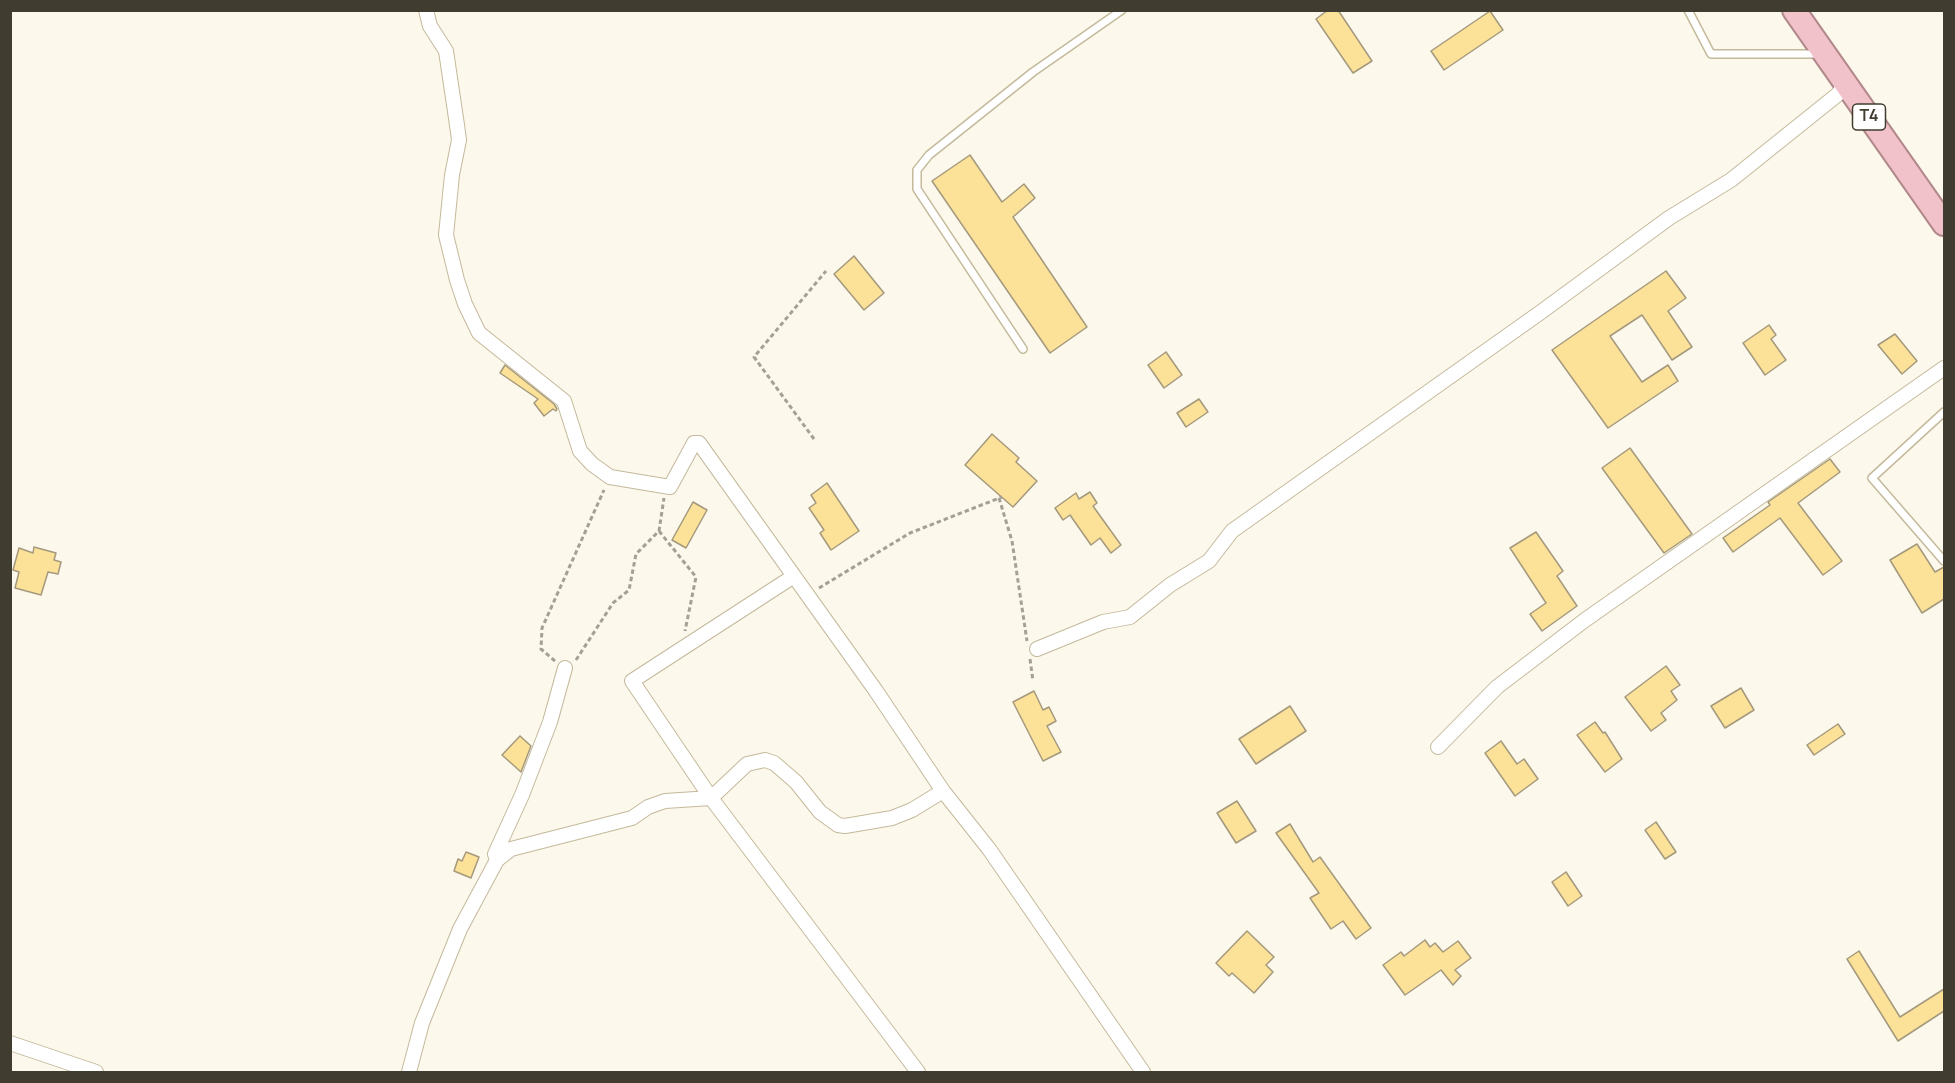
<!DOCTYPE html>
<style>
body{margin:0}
#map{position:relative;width:1955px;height:1083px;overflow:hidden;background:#fdf8ec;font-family:Manrope,sans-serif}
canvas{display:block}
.frame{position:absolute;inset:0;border:12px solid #403c2f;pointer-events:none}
</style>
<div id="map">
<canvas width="1955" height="1083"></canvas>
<div class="frame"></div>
</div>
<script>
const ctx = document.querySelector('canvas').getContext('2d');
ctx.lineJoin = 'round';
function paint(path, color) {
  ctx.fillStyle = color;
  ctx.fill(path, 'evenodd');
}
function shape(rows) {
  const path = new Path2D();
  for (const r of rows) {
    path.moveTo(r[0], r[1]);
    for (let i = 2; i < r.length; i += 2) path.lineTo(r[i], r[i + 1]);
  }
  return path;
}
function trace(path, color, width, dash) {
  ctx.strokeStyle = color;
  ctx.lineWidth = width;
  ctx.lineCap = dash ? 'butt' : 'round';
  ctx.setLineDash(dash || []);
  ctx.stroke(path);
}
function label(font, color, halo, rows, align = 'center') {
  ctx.font = font + ' Manrope,sans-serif';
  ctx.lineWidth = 5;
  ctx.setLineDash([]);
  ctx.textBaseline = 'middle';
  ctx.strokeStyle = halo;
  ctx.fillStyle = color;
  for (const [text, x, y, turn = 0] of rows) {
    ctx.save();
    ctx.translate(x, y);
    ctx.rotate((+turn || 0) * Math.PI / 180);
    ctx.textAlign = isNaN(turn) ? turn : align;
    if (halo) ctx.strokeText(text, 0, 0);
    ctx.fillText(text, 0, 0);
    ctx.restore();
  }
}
const building = shape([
 [1328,10,1338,10,1372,61,1353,73,1316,19,1328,10],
 [1490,11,1503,30,1444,70,1431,51,1490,11],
 [970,155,1002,202,1024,184,1035,198,1013,217,1087,327,1050,353,932,181,970,155],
 [854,256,884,293,864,310,834,274,854,256],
 [1666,271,1686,298,1668,311,1692,347,1672,360,1642,315,1610,336,1642,382,1668,365,1678,381,1608,428,1552,350,1666,271],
 [1769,325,1776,335,1771,339,1786,360,1765,375,1743,343,1769,325],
 [1895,334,1917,361,1902,374,1878,345,1895,334],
 [1166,352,1182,375,1164,388,1148,365,1166,352],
 [505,365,554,404,557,409,556,411,553,409,544,416,534,403,538,399,500,373,505,365],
 [1199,399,1208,412,1186,427,1177,413,1199,399],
 [992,434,1019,458,1016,462,1037,481,1013,507,965,465,992,434],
 [1630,448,1692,534,1664,553,1602,468,1630,448],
 [1830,459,1840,472,1798,503,1842,561,1823,575,1780,518,1733,552,1723,538,1770,505,1768,502,1830,459],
 [827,483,859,531,831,550,820,533,824,530,809,508,816,503,811,495,827,483],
 [1090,492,1097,503,1093,506,1121,545,1111,553,1100,538,1091,545,1070,515,1063,520,1055,508,1076,493,1079,499,1090,492],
 [693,502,707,510,686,548,672,540,693,502],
 [1536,532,1563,571,1557,576,1577,606,1542,631,1530,614,1546,603,1510,548,1536,532],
 [1917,544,1935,572,1944,567,1944,599,1922,613,1890,560,1917,544],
 [34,547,56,553,54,560,61,562,58,574,48,572,41,595,15,588,19,572,13,570,19,548,33,553,34,547],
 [1666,666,1680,685,1671,691,1677,700,1661,713,1666,720,1651,731,1625,697,1666,666],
 [1741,688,1754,710,1725,728,1711,706,1741,688],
 [1034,691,1043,710,1049,707,1056,721,1047,726,1061,752,1043,761,1013,702,1034,691],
 [1290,706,1306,731,1256,764,1239,739,1290,706],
 [1595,722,1603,733,1605,732,1622,759,1605,772,1577,735,1595,722],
 [1838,724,1845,734,1814,755,1807,745,1838,724],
 [520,736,531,746,521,772,502,755,520,736],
 [1501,741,1517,764,1524,759,1538,779,1515,796,1485,753,1501,741],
 [1237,801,1256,831,1236,843,1217,813,1237,801],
 [1656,822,1676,852,1665,859,1645,830,1656,822],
 [1290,824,1313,862,1320,857,1371,928,1356,939,1343,921,1331,929,1310,898,1319,893,1276,833,1290,824],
 [466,852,479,857,471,878,454,871,458,859,462,861,466,852],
 [1566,872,1582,896,1568,906,1552,882,1566,872],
 [1247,931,1274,957,1266,965,1273,972,1254,993,1232,973,1229,976,1216,963,1247,931],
 [1425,940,1430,947,1435,943,1443,952,1458,941,1471,958,1455,970,1461,976,1453,985,1441,970,1405,995,1383,965,1401,952,1404,956,1425,940],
 [1859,951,1900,1017,1944,989,1944,1011,1898,1041,1847,959,1859,951]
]);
const path = shape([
 [814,439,754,357,826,271],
 [999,498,1012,541,1027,641],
 [659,531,696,577,685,631],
 [819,588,910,533,1002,497],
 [1030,659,1033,681],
 [576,660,613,603,629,590,636,554,659,531,664,498],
 [555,661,541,649,542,628,604,490]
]);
const service = shape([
 [1688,10,1711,54,1819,54],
 [1023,349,917,189,917,170,929,155,1033,72,1122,10],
 [1944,412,1872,478,1944,561]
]);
const minor = shape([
 [426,10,430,26,446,51,457,125,459,140,452,175,446,235,457,280,465,304,479,333,564,401,580,451,592,464,610,477,670,487,694,443,699,443,876,691,943,791,989,849,1143,1072],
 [794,576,632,681,711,798,918,1072],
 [1037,649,1103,622,1130,617,1170,585,1209,561,1232,531,1541,312,1669,218,1731,180,1837,95,1846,84],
 [1438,747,1497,687,1585,620,1944,368],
 [497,860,495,854,522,795,550,722,565,668],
 [10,1043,96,1072],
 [409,1072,422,1023,460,929,497,860,511,849,632,818,648,807,665,801,711,798,747,764,765,760,774,763,796,782,820,812,838,825,845,826,892,818,912,810,943,791]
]);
const trunk = shape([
 [1794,10,1944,224]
]);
const shields = [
 [1869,117,33]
];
const shieldNames = [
 ["T4",1869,117]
];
paint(building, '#fce199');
trace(building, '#a4997c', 1.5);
trace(service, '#c4b99b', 10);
trace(minor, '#c4b99b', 16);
trace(trunk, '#b1898b', 26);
trace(path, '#a4a093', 3, [4.5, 3]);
trace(service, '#fff', 7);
trace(minor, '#fff', 14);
trace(trunk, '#f2c2ca', 22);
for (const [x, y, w] of shields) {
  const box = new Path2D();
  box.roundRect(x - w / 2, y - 13, w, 26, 4.5);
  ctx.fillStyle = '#fff';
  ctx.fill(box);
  trace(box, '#403c2f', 1.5);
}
label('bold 16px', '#403c2f', null, shieldNames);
</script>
